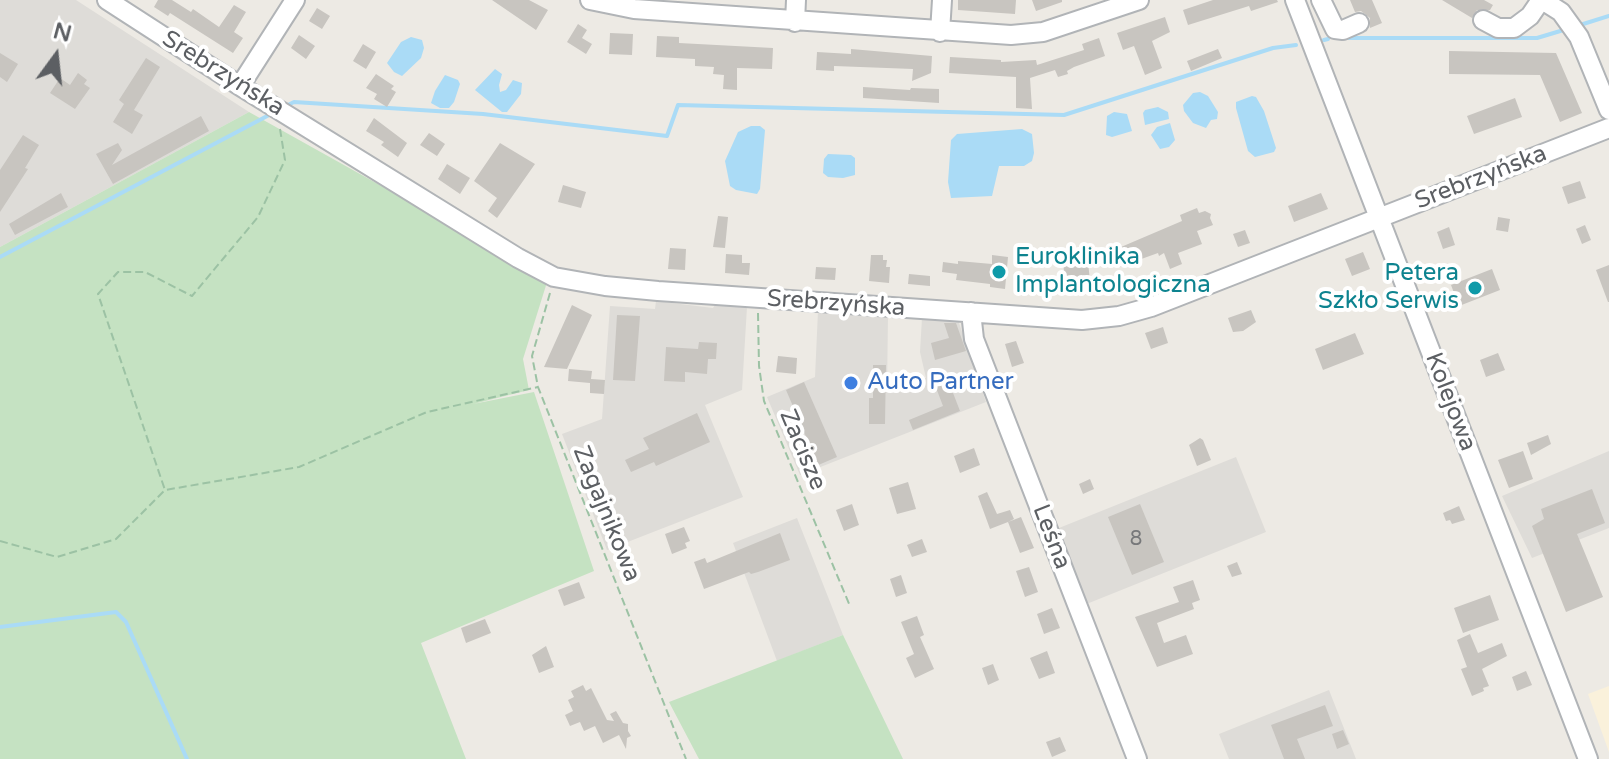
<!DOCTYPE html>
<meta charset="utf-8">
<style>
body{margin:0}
#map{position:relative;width:1609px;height:759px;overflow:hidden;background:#edeae4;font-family:"Varela Round",sans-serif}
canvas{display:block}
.north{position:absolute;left:16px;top:16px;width:80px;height:80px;-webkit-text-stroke:6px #fff;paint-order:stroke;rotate:15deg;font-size:22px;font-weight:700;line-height:32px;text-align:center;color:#5c5f63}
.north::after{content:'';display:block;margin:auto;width:28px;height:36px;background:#5c5f63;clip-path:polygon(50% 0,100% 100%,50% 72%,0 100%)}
</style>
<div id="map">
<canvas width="1609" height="759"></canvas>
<div class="north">N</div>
</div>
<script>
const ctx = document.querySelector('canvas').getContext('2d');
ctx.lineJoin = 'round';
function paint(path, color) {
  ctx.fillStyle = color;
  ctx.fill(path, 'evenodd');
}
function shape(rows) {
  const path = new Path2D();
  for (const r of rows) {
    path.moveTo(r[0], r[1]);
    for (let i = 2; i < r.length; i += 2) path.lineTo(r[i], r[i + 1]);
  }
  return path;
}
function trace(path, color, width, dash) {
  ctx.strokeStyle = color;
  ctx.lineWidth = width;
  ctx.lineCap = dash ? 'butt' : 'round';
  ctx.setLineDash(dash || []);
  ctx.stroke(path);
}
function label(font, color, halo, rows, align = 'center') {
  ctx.font = font + ' "Varela Round",sans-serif';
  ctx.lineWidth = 8;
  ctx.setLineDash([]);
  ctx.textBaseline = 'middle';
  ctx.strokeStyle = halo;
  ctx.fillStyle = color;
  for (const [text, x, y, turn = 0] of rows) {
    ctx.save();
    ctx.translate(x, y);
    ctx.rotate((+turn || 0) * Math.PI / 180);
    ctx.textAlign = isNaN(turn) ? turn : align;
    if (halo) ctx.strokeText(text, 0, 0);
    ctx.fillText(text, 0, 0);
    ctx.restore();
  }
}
const commercial = shape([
 [1609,686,1609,752,1588,694]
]);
const industrial = shape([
 [0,0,76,0,249,112,0,247],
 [656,301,713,308,715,305,747,307,742,390,705,405,743,497,607,550,562,434,602,419,610,306,655,309],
 [818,311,888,316,887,389,926,378,920,352,922,318,958,320,986,402,800,475,767,397,815,377],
 [1609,451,1609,528,1532,558,1502,496],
 [1236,457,1266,532,1084,605,1054,530],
 [797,518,843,635,777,661,733,543],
 [1329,690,1356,759,1229,759,1219,734]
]);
const green = shape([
 [249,112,548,279,523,359,529,390,473,404,534,392,594,571,421,643,466,759,0,759,0,247],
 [843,635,903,759,699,759,669,702]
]);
const water = shape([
 [411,37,422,40,424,48,421,58,402,76,394,72,387,63,401,42],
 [495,69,502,74,499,85,500,92,506,90,513,80,522,83,521,94,507,112,502,112,475,90],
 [445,75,458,80,460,84,454,102,449,108,440,108,431,103,435,91],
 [1200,92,1208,96,1218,112,1217,119,1211,120,1206,128,1193,123,1184,111,1183,105,1193,93],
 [1252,96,1256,97,1264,111,1276,148,1274,152,1255,157,1248,151,1236,108,1236,102],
 [1158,107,1168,112,1169,119,1145,125,1143,113,1145,110],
 [1114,112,1127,114,1132,131,1112,137,1106,135,1107,116],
 [1170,123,1175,140,1169,147,1160,149,1151,135,1157,127],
 [751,126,760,126,765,130,760,189,757,194,736,190,730,186,725,161,738,132],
 [1022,129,1032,134,1034,153,1032,161,1024,166,999,166,992,196,951,198,948,182,951,140,957,134],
 [828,154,851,155,855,158,855,175,843,178,828,177,823,173,824,159]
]);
const stream = shape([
 [1580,25,1609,16],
 [1349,38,1537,38,1567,29],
 [1324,40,1328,39],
 [286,106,294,102,483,114,667,136,678,105,1064,115,1273,48,1296,45],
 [0,257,271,114],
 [0,627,116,612,126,622,187,759]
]);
const building = shape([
 [158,0,172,0,191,12,193,9,219,27,234,5,246,12,234,32,243,38,233,53,170,13,168,16,154,7],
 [492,0,529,0,548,10,536,30],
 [958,0,1016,0,1015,14,958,10],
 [1032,0,1062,0,1062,2,1036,11],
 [1213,0,1277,0,1278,2,1251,11,1249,6,1188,25,1183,10],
 [1350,0,1372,0,1382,23,1370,28,1370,18,1361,11,1355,12],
 [1442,0,1484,0,1493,5,1490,10,1477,10,1472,18],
 [317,8,330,16,322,29,309,21],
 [1165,17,1170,32,1152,41,1162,68,1145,75,1134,46,1123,50,1117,33],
 [578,24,587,30,582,38,592,44,586,54,567,42],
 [610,33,633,34,632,55,609,54],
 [299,35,315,46,306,59,291,48],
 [657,36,679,37,679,43,773,48,772,69,737,68,737,90,723,89,724,75,713,74,714,67,695,66,695,59,656,57],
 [1099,38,1105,56,1074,67,1067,71,1068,74,1058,77,1055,70,1030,78,1032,109,1016,108,1016,77,949,73,950,57,1001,60,1001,62,1036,60,1037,65,1084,50,1082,44],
 [363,44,376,52,366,69,353,61],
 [851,49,932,56,931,73,912,81,913,69,834,66,834,71,816,70,817,52,851,54],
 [1218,49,1222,58,1191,71,1187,61],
 [1449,51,1556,53,1582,113,1560,122,1540,75,1449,74],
 [0,53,18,64,7,82,0,77],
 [146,58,160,67,134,110,143,115,132,134,113,122,124,104,119,100],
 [78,73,87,80,84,84,90,88,75,109,50,93,60,78,70,85],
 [376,74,394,86,391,89,396,92,387,107,374,99,377,94,366,88],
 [863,87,910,90,911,88,939,89,939,103,863,98],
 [1515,98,1522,117,1474,134,1467,116],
 [201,116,209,131,113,184,96,154,118,143,122,150,112,165],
 [374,118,407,143,398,157,381,145,384,142,366,131],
 [429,133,445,144,437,156,420,145],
 [23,135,39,145,25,168,28,169,0,212,0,170],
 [500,143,535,164,497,218,488,211,497,198,474,181],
 [447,164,470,178,460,194,438,179],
 [1580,181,1586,198,1568,204,1562,187],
 [563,185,586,192,581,208,558,202],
 [61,193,68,207,15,235,9,224],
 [1321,193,1328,209,1294,222,1288,206],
 [1197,208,1199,213,1205,211,1211,214,1210,218,1213,225,1197,231,1202,244,1178,253,1182,264,1170,269,1164,253,1159,256,1158,253,1119,267,1114,250,1182,221,1180,215],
 [718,216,728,217,725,248,713,247],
 [1498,217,1510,219,1508,232,1496,230],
 [1585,225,1591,240,1582,244,1576,229],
 [1449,227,1455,245,1443,249,1437,232],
 [1245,230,1250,243,1238,247,1233,234],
 [670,248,686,249,685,270,668,269],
 [1363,252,1370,269,1352,276,1345,259],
 [726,254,742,255,742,263,750,263,749,275,725,273],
 [871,255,883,255,883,260,887,260,886,267,890,267,889,283,869,281],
 [992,255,1008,257,1005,289,990,287,990,284,956,280,957,274,942,272,943,262,958,264,958,261,992,264],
 [1077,261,1088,262,1090,281,1065,281,1063,262],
 [1609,265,1609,302,1608,302,1596,270],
 [816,267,836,268,835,280,815,279],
 [1492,269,1500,290,1459,306,1451,285],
 [909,274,930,276,930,286,908,284],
 [572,305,592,315,567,369,544,367],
 [1251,310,1256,322,1243,331,1233,332,1228,318],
 [617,315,640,316,635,381,613,380],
 [944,323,956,323,966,351,935,360,931,343,949,338],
 [1163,327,1168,343,1151,349,1145,333],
 [1355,333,1364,354,1323,370,1315,349],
 [1016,341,1024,363,1012,367,1005,344],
 [699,342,717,343,716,359,708,359,707,374,685,372,685,382,664,381,666,347,698,349],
 [1498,353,1505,370,1486,377,1480,360],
 [778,356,797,358,796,374,776,372],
 [873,365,886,365,885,424,869,424,869,398,873,398],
 [569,369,592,371,591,379,605,380,604,394,590,393,590,383,568,381],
 [948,380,960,411,913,430,909,420,943,406,935,385],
 [804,382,837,457,802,472,796,457,811,448,786,390],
 [697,413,710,442,656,466,654,462,631,472,625,460,649,449,643,438],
 [1548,435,1551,444,1531,455,1527,443],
 [1200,438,1203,440,1211,460,1197,466,1189,445],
 [974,448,980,465,960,473,954,456],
 [1523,451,1533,479,1509,488,1498,460],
 [1090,479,1094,489,1083,494,1079,484],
 [908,482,916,509,897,514,889,488],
 [1592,489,1605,523,1577,534,1603,597,1566,612,1532,526,1544,519,1541,509],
 [987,492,997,514,1010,510,1014,519,1008,522,1021,517,1034,548,1020,553,1008,522,990,529,978,496],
 [852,504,859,525,844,531,836,510],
 [1140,504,1164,562,1132,575,1108,517],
 [1459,506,1465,520,1452,524,1450,520,1446,521,1443,513],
 [684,527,690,541,685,543,687,548,672,554,665,534],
 [780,533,790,560,758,572,751,574,749,572,704,589,694,562,705,558,707,563],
 [922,539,927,552,912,557,907,545],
 [1237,562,1242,574,1232,577,1227,566],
 [1029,567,1038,592,1025,597,1016,571],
 [901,575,907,593,896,597,890,579],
 [1193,580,1200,600,1192,603,1194,609,1157,623,1164,643,1186,635,1193,654,1157,667,1135,617,1179,602,1173,587],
 [579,582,585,598,564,606,558,590],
 [1490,595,1499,620,1463,633,1454,608],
 [1052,608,1060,628,1044,634,1037,614],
 [917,616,924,635,920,637,934,669,915,678,906,658,914,654,901,622],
 [485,619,491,633,466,643,461,628],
 [1470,634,1478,653,1502,643,1507,656,1482,669,1489,686,1483,688,1484,691,1472,696,1461,669,1467,667,1457,640],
 [546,646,554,667,539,673,532,655],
 [1047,651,1055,673,1039,679,1030,658],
 [993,664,999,680,988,685,982,668],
 [1526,671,1532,685,1517,691,1512,677],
 [583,685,586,691,591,688,607,720,614,721,610,714,616,711,623,723,628,724,628,731,631,736,627,738,626,749,619,735,603,743,595,726,584,731,580,722,570,726,565,715,573,711,568,700,574,697,571,691],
 [1325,705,1333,726,1297,739,1305,759,1284,759,1271,725],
 [1343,730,1349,744,1337,749,1332,734],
 [1060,737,1066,751,1052,757,1046,742]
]);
const path = shape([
 [280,129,285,160,258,217,192,296,145,272,118,272,98,294,165,490,299,467,427,412,538,387],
 [550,293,532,356,538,387,686,759],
 [758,313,759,366,764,401,850,606],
 [0,541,57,557,116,539,165,490]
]);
const minor = shape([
 [107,0,240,86,518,258,554,277,605,286,658,291,1082,320,1119,316,1151,307,1609,128],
 [590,0,634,9,1011,35,1043,32,1139,0],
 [1295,0,1588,759],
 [1321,0,1335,29,1343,30,1359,23],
 [1542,0,1561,12,1579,37,1609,110],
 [1483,20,1498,28,1514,28,1530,16,1541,0],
 [795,22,796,0],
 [940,32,942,0],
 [240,86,295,0],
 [971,312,974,339,1137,759]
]);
const markers = [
 [999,272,8,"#0f9aa8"],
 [1475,288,8,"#0f9aa8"],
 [851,383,8,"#3f7fe0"]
];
const numberNames = [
 ["8",1136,540]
];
const streetNames = [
 ["Srebrzyńska",223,74,32],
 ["Srebrzyńska",1481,178,-21],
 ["Srebrzyńska",836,304,4],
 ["Kolejowa",1450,402,69],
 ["Zacisze",802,450,67],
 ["Zagajnikowa",606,514,68],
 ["Leśna",1051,537,69]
];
const cultureNames = [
 ["Euroklinika",1015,258],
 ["Implantologiczna",1015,286],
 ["Petera",1459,274,"right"],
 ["Szkło Serwis",1459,302,"right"]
];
const shopNames = [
 ["Auto Partner",867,383]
];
paint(commercial, '#faf1db');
paint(industrial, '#dedcd8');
paint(green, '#c5e2c2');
paint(water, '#aadbf6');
trace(stream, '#aadbf6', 4);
paint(building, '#c8c5c0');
trace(minor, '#b1b4b7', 22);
trace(path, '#9cc2a4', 2, [8, 4]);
trace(minor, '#fff', 18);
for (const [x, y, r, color] of markers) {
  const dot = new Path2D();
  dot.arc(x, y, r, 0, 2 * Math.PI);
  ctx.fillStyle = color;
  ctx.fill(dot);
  trace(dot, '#fff', 3);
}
label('20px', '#77787a', null, numberNames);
label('24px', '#5c5f63', '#fff', streetNames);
label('24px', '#0d838f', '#fff', cultureNames, 'left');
label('24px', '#366cbe', '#fff', shopNames, 'left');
</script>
